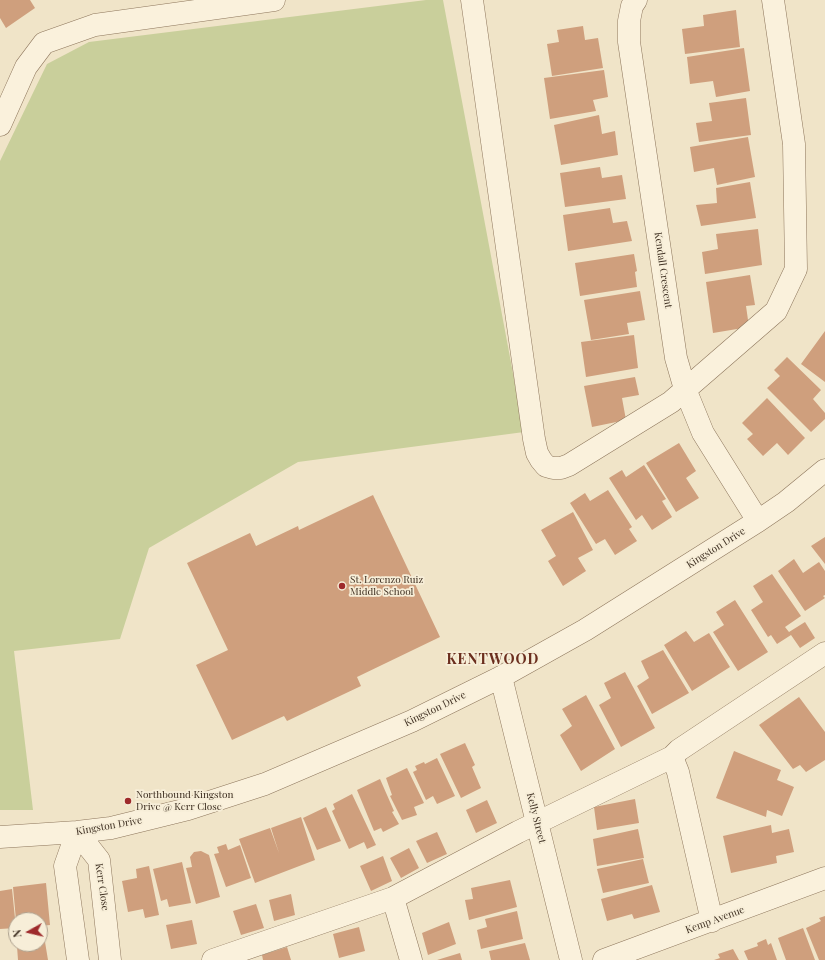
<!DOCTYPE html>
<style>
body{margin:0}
#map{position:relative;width:825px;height:960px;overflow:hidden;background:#f0e4c8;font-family:"Playfair Display",serif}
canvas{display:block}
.north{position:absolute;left:8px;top:912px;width:40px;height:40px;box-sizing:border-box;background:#f7eed8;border:1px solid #ada18e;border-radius:50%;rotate:262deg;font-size:11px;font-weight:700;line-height:16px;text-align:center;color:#3d2e20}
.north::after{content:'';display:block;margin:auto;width:14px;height:18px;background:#9e2a2b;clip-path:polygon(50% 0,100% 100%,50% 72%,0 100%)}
</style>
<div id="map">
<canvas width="825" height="960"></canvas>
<div class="north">N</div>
</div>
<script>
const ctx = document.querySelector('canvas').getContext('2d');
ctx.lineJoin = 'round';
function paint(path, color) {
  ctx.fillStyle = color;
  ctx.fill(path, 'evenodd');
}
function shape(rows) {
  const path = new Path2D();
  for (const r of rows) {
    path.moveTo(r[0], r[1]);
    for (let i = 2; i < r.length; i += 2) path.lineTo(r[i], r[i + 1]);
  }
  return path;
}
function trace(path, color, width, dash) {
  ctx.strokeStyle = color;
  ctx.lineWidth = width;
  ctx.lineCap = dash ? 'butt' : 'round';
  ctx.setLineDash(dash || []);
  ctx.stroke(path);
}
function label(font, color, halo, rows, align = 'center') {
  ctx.font = font + ' "Playfair Display",serif';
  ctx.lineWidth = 3.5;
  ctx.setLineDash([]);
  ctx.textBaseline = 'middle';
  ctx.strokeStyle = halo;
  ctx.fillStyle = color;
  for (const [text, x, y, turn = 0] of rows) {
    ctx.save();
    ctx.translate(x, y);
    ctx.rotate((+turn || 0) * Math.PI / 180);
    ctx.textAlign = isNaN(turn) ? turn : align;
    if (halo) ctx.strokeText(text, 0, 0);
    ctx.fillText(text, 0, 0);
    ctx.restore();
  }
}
const green = shape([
 [426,0,443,0,524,432,298,462,149,548,120,639,14,651,33,810,0,810,0,161,47,64,89,42]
]);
const building = shape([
 [0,0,30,0,35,8,6,28,0,18],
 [736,10,740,47,685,54,682,29,704,26,703,15],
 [583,26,585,40,598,38,603,68,552,76,547,44,559,42,557,30],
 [744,48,750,91,716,97,713,81,690,84,687,57],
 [604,70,608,97,593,100,596,111,550,119,544,78],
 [746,98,751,135,699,142,696,123,712,121,709,103],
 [599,115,602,134,615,131,618,155,561,165,554,125],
 [748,137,755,177,717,185,714,168,694,172,690,147],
 [600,167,602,178,622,175,626,199,565,207,560,173],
 [750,182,756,218,701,226,696,205,717,203,716,188],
 [610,208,613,223,627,221,632,241,568,251,563,215],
 [758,229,762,265,705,274,702,252,718,249,716,234],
 [634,254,637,271,635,272,637,287,580,296,575,263],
 [750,275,755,305,746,306,749,327,713,333,706,282],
 [640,291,645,320,627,323,629,334,591,340,584,300],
 [825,331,825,382,801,364],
 [634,335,638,368,586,377,581,342],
 [787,357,821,390,813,399,825,413,825,419,811,432,767,388,780,376,774,370],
 [635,377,639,395,622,398,626,420,592,427,584,386],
 [767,398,805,438,788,455,777,443,763,456,747,439,753,434,742,423],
 [679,443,696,471,686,478,699,498,676,512,646,463],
 [644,465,666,499,662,501,672,517,652,530,642,515,636,520,609,478,622,470,626,477],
 [608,490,632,527,629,529,637,541,615,555,605,539,596,544,570,503,585,493,590,501],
 [373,495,440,637,357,677,361,686,287,721,284,716,232,740,196,665,228,650,187,563,250,533,256,546,298,526,299,530],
 [573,512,593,550,578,558,586,571,563,586,548,561,556,556,541,530],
 [825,537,825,564,811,546],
 [794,559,803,573,819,562,825,571,825,595,823,596,825,598,805,611,778,571],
 [772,574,801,616,785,627,789,632,805,622,815,638,800,648,791,635,777,644,771,635,768,637,751,610,763,602,753,586],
 [735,600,768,652,738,671,713,632,724,625,716,612],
 [686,631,694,642,709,633,730,667,692,691,664,645],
 [663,650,689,693,652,714,637,686,649,678,641,661],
 [625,672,655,728,621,747,599,705,611,698,604,683],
 [586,695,615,749,581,771,560,735,572,726,562,709],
 [799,697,825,732,825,760,806,772,800,765,793,769,759,725],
 [465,743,475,765,472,767,481,788,461,798,440,754],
 [734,751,781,770,777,780,794,787,782,816,767,810,766,817,716,798],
 [437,758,455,796,437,804,433,796,426,800,413,772,417,770,415,766,424,762,425,764],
 [407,768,424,803,414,807,417,815,402,820,390,796,392,795,386,778],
 [380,779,394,811,392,812,399,824,383,832,381,828,374,831,357,790],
 [352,794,376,845,367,849,364,842,349,849,332,811,335,809,333,804],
 [635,799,639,823,597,830,594,807],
 [487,800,497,823,476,833,466,810],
 [326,807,341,841,317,850,303,818],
 [301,817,315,860,255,883,239,839,270,828,279,853,271,828],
 [771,825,772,833,789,829,794,852,776,856,777,863,731,873,723,836],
 [638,829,644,858,597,866,593,839],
 [437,832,447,854,427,863,416,841],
 [226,844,228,850,240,845,251,878,226,887,214,854,219,853,217,847],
 [409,848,419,868,401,878,390,858],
 [201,851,209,855,220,897,196,904,186,868,192,867,190,857,194,852],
 [383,856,392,881,371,891,360,866],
 [643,859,649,883,603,893,597,869],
 [182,862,191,903,169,907,167,899,161,901,153,869],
 [149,866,159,915,145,918,143,909,128,912,122,881,137,878,136,869],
 [510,880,517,907,469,920,465,900,473,899,471,888],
 [46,883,50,925,40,926,40,920,16,920,13,887],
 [652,885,660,912,634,919,632,914,607,921,601,899],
 [12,889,16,928,0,929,0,891],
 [291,894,295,915,274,921,269,900],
 [256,904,264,928,241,935,233,911],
 [517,911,523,939,481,949,477,930,487,927,485,919],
 [825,916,825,960,819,960,806,928,821,921,819,918],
 [192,920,197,944,171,949,166,925],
 [449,922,456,944,428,955,422,933],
 [359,927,365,951,339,958,333,934],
 [803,928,815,960,786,960,778,938],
 [766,939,768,945,771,943,777,960,748,960,744,951,758,946,757,943],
 [45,942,48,960,18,960,17,946],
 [525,943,530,960,491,960,489,951],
 [287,947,291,960,263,960,262,955],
 [733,949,739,960,714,960,720,958,718,954],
 [460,953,462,960,437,960]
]);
const minor = shape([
 [472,0,534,439,537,453,541,460,546,466,553,468,561,468,569,465,671,402,776,311,796,269,794,144,773,0],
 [636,0,632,6,629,21,629,42,676,358,685,389,703,433,758,521],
 [0,125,26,67,44,43,95,25,274,0],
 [501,677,571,960],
 [672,757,678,772,712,921],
 [77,832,99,860,110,960],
 [77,832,65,866,78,960],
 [0,837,77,832,111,828,188,809,265,784,412,721,501,677,585,630,758,521,786,502,825,470],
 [393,898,411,960],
 [213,960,393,898,518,832,672,757,679,750,825,653],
 [604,960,825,878]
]);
const markers = [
 [342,586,4,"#9e2a2b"],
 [128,801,4,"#9e2a2b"]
];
const streetNames = [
 ["Kendall Crescent",663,270,82],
 ["Kingston Drive",716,548,-32],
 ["Kingston Drive",435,709,-26],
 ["Kelly Street",536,818,76],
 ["Kingston Drive",109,826,-10],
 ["Kerr Close",102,887,82],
 ["Kemp Avenue",715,920,-20]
];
const poiNames = [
 ["St. Lorenzo Ruiz",350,580],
 ["Middle School",350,592],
 ["Northbound Kingston",136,795],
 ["Drive @ Kerr Close",136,807]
];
const districtNames = [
 ["KENTWOOD",493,660]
];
paint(green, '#c9cf9b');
paint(building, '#cf9f7d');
trace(minor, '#8d765c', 23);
trace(minor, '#faf1dc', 22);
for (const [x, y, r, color] of markers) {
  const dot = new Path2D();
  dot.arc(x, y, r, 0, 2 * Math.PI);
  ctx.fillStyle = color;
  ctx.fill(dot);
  trace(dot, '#f7eed8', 1.5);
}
label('10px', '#3d2e20', '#f7eed8', streetNames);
label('10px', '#3d2e20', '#f7eed8', poiNames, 'left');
ctx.letterSpacing = '1px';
label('bold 14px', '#6b2e1e', '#f7eed8', districtNames);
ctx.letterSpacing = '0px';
</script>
